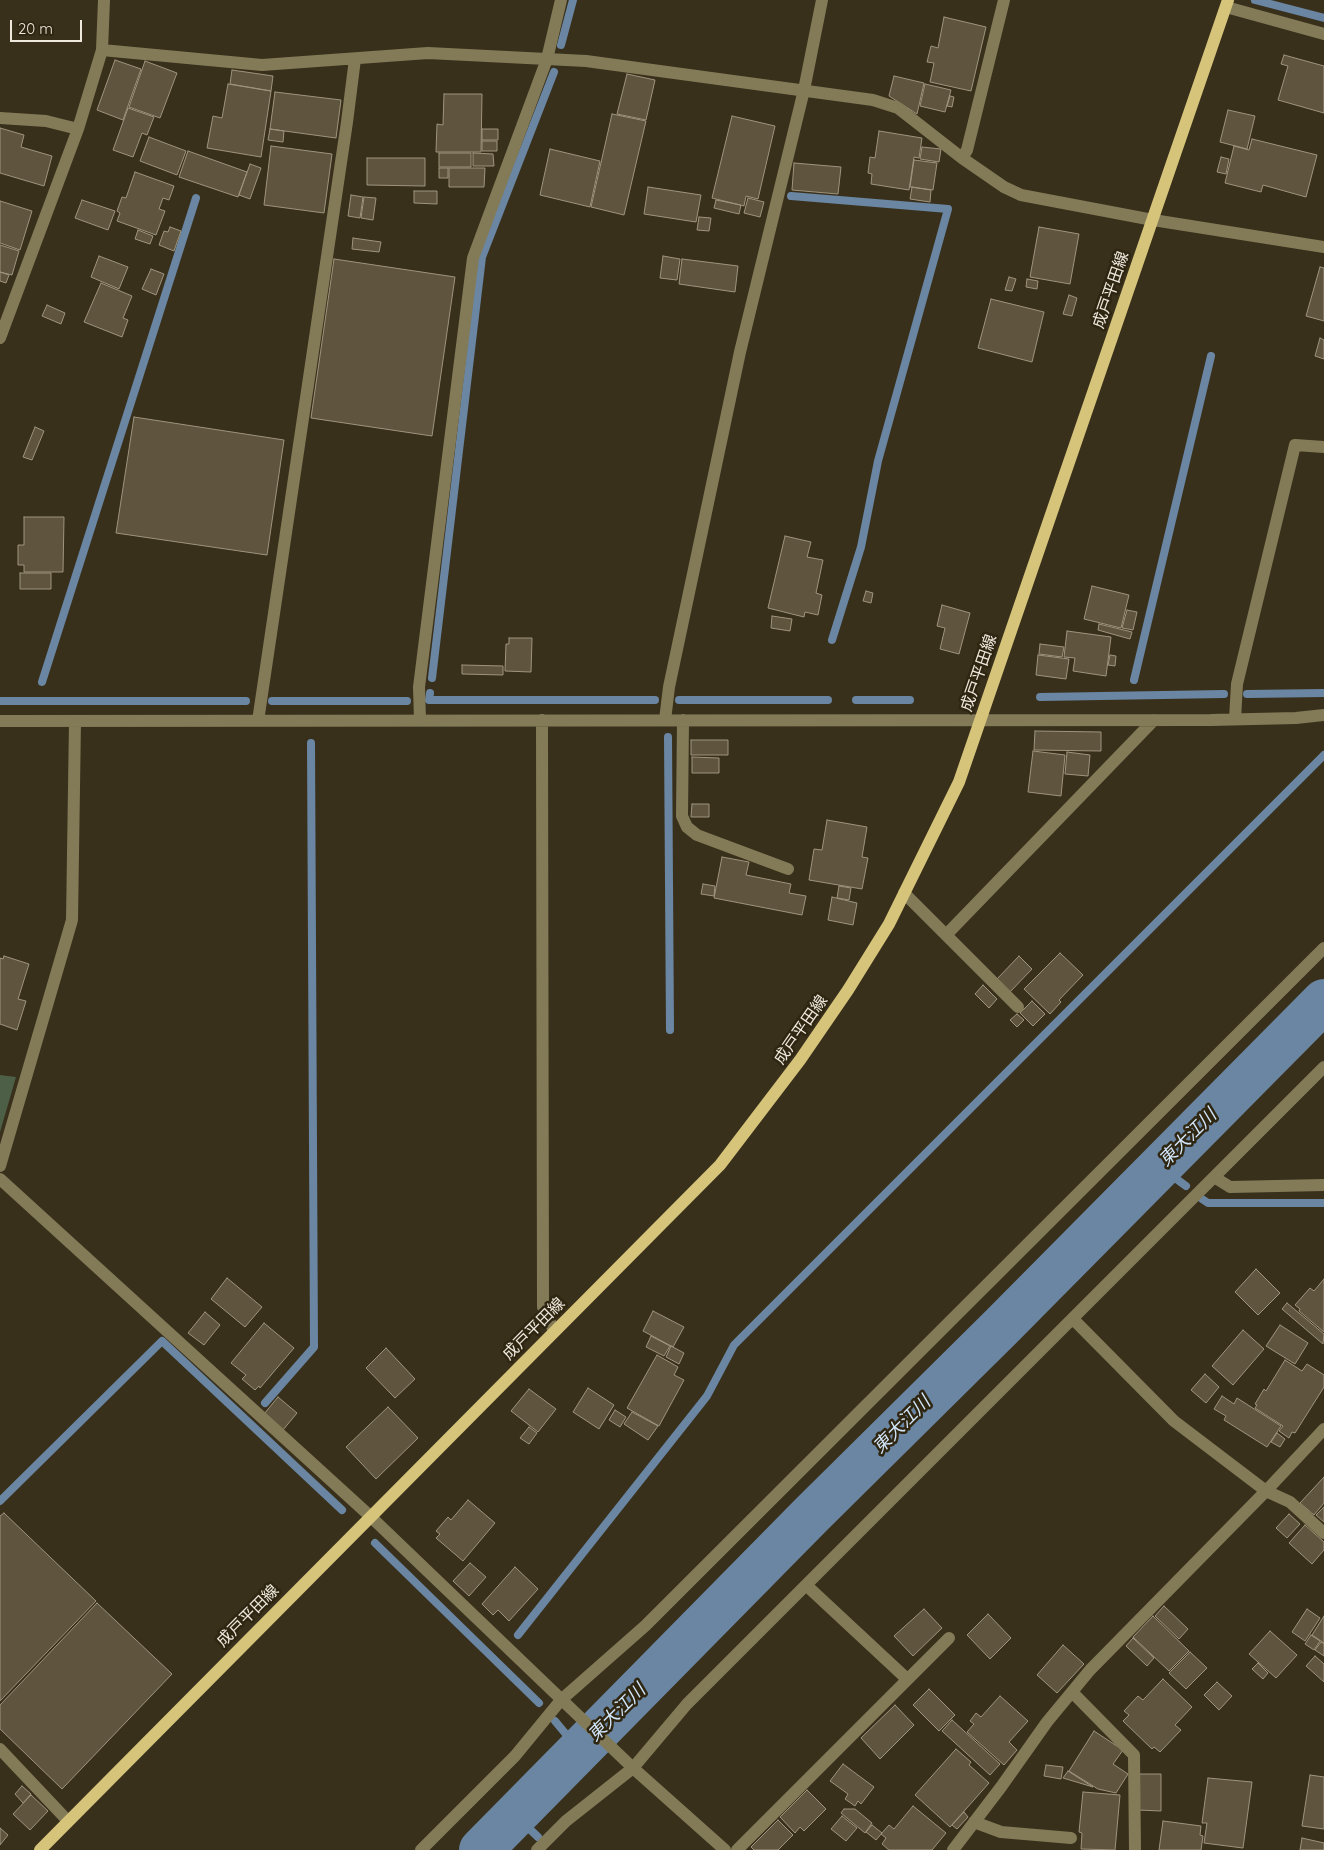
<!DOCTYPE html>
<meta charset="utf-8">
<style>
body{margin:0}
#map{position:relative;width:1324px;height:1850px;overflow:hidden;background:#39301c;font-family:Quicksand,sans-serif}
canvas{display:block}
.scale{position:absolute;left:10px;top:20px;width:72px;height:22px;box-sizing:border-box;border:2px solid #efe9dd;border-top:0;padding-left:6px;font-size:15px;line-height:18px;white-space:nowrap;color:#efe9dd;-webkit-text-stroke:4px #2f2612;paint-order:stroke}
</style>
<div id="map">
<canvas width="1324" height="1850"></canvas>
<div class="scale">20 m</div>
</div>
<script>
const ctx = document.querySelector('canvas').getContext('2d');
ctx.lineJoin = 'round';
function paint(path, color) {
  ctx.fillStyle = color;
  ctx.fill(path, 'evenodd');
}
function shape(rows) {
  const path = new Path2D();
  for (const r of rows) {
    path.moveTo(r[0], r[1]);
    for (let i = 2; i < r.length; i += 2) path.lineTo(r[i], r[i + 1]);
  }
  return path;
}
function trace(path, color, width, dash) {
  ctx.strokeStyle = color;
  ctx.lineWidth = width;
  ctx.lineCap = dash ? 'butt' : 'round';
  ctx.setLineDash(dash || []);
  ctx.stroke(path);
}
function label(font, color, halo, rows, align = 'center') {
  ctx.font = font + ' Quicksand,"Noto Sans JP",sans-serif';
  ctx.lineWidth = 5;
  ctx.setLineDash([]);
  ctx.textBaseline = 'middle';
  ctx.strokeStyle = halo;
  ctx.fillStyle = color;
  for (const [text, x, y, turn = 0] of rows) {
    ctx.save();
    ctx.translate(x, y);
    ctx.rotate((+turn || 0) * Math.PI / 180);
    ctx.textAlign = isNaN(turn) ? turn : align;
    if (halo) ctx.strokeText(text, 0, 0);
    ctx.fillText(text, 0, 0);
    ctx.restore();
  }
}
const green = shape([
 [0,1075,16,1077,0,1132]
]);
const stream = shape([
 [1255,0,1324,18],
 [561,45,573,0],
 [791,196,948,209,878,461,861,547,832,640],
 [432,678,482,257,554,72],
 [1134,680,1211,356],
 [42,682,196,198],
 [430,693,429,700,655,700],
 [1247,694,1324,693],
 [1040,697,1224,694],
 [679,700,828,700],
 [856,700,910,700],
 [0,701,246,701],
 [272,701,407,701],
 [668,737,670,1030],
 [1160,1167,1186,1186],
 [1202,1199,1208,1203,1324,1203],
 [265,1403,314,1347,311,743],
 [0,1501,162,1341,342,1510],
 [375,1543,539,1703],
 [518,1635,707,1396,734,1345,1324,755],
 [555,1721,580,1751],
 [516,1816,538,1837]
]);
const river = shape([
 [481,1850,811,1515,1002,1326,1324,1001]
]);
const building = shape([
 [944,17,986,27,971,91,930,82,934,63,927,62,931,46,938,48,944,17],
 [1284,55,1324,66,1324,113,1278,100,1288,66,1281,64,1284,55],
 [115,60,141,69,123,120,97,110,115,60],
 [145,61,177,73,160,118,129,107,145,61],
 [232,70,273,76,271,91,230,84,232,70],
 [627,74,655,80,646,120,617,114,627,74],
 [894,76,924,83,917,114,889,96,894,76],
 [228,84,271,91,261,157,207,148,213,116,222,118,228,84],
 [925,84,951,90,945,112,920,106,925,84],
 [275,92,341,100,336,138,270,129,275,92],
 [444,94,482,94,481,152,436,152,437,124,443,125,444,94],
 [950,96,954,97,952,107,947,106,950,96],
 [128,108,154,117,147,135,142,133,133,157,113,150,128,108],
 [1228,110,1255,116,1247,149,1220,142,1228,110],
 [612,114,646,121,624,215,591,207,612,114],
 [732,116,775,126,758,199,746,196,744,206,712,198,732,116],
 [0,128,24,135,21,147,52,156,44,186,0,173,0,128],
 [270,129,284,131,283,142,268,140,270,129],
 [482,129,498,129,498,140,482,140,482,129],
 [879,131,922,138,919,158,914,157,909,190,871,184,872,174,868,173,870,157,875,158,879,131],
 [149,137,186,151,177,175,140,161,149,137],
 [1252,139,1317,155,1306,197,1263,185,1261,192,1225,183,1234,146,1249,150,1252,139],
 [482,141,497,141,497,151,482,151,482,141],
 [271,146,332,154,324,213,264,205,271,146],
 [922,147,941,149,939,162,920,159,922,147],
 [550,149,600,161,590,207,540,195,550,149],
 [188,151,247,172,238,197,179,177,188,151],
 [439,153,471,153,471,167,439,167,439,153],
 [473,153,493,154,494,166,473,166,473,153],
 [1221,157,1229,159,1226,174,1217,172,1221,157],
 [367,158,425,158,425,186,367,185,367,158],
 [914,160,937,163,933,190,910,187,914,160],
 [794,163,841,167,838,194,792,190,794,163],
 [250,164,261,168,250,199,239,195,250,164],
 [439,168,448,168,448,178,439,178,439,168],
 [449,168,485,168,484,187,449,187,449,168],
 [135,172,174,186,169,200,163,198,159,209,165,211,156,235,117,221,120,213,117,211,122,197,126,198,135,172],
 [648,187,701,195,696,222,644,214,648,187],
 [912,187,931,190,930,202,910,199,912,187],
 [414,191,437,191,437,204,414,203,414,191],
 [351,195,363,197,360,218,348,216,351,195],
 [364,197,376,198,373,220,361,218,364,197],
 [748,198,764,202,760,217,744,213,748,198],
 [82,200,115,211,108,230,75,218,82,200],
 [716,200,741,205,739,214,714,208,716,200],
 [0,201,32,211,20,250,0,243,0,201],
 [699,217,711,218,709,231,697,230,699,217],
 [170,227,181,231,174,251,159,245,164,231,168,232,170,227],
 [1039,227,1079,234,1070,284,1030,277,1039,227],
 [138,230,153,236,150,244,135,239,138,230],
 [353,238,381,242,379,252,352,249,353,238],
 [0,245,19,251,12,275,0,272,0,245],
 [99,256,128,267,119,289,91,277,99,256],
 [663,256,680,259,677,280,660,278,663,256],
 [334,259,455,277,432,436,311,418,334,259],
 [682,259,738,266,735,292,679,284,682,259],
 [1320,267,1324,268,1324,321,1306,316,1320,267],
 [151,269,164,274,156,295,142,289,151,269],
 [0,272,9,275,6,283,0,281,0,272],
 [1009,277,1016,279,1012,291,1005,290,1009,277],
 [1027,279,1038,281,1037,289,1026,287,1027,279],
 [101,283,132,296,123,318,128,320,122,337,84,322,101,283],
 [1069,295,1077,298,1072,316,1063,314,1069,295],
 [991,299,1044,312,1032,362,978,348,991,299],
 [47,305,65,313,61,324,42,316,47,305],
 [1320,338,1324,340,1324,359,1315,356,1320,338],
 [134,417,284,440,267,555,116,533,134,417],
 [35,427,44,431,32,460,23,457,35,427],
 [24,517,64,517,63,572,24,572,24,565,18,565,18,545,24,545,24,517],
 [785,536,811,542,807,557,823,560,816,593,822,595,818,615,805,612,804,617,768,608,785,536],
 [20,573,51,573,51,589,20,589,20,573],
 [1092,586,1129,595,1121,628,1084,619,1092,586],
 [866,591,873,593,871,603,863,601,866,591],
 [942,605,970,613,959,654,940,649,945,628,937,626,942,605],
 [1127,610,1137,612,1133,630,1122,628,1127,610],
 [772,616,792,619,790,631,771,628,772,616],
 [1099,624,1132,632,1130,639,1098,630,1099,624],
 [1067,631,1111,637,1106,676,1073,671,1075,658,1064,657,1067,631],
 [509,638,532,638,531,672,505,671,506,644,509,644,509,638],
 [1040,644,1064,647,1062,657,1039,654,1040,644],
 [1038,655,1069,659,1066,679,1036,675,1038,655],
 [1110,655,1116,656,1115,666,1108,665,1110,655],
 [462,665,503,666,503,675,462,674,462,665],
 [1035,731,1101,732,1101,751,1034,750,1035,731],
 [691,740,728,740,728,755,691,755,691,740],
 [1033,751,1065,755,1061,796,1028,792,1033,751],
 [1067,752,1090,755,1088,776,1065,774,1067,752],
 [692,757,719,758,719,773,692,773,692,757],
 [692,804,709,804,709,817,691,817,692,804],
 [827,820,867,827,862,857,868,858,862,889,809,880,814,849,822,850,827,820],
 [722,857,749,862,746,875,791,884,789,893,806,896,802,915,714,898,722,857],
 [703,884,715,886,714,896,701,894,703,884],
 [839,886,851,888,849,900,837,898,839,886],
 [832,897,857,903,853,925,828,920,832,897],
 [1060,953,1083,975,1059,1000,1061,1002,1050,1014,1024,989,1060,953],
 [4,956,29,964,18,999,26,1001,17,1030,0,1024,0,958,3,959,4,956],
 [1019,956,1032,969,1009,993,996,980,1019,956],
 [983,985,997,999,989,1008,975,994,983,985],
 [1032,1001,1045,1014,1033,1026,1020,1013,1032,1001],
 [1017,1014,1024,1020,1017,1027,1010,1020,1017,1014],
 [1256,1269,1280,1293,1258,1315,1235,1292,1256,1269],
 [227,1278,262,1307,245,1327,211,1299,227,1278],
 [1324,1279,1324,1332,1299,1311,1300,1309,1295,1305,1310,1288,1314,1291,1324,1279],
 [1287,1303,1324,1334,1323,1344,1282,1309,1287,1303],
 [653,1311,684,1327,673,1347,643,1331,653,1311],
 [205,1312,220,1325,204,1345,188,1333,205,1312],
 [264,1323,294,1348,260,1388,259,1386,255,1390,242,1379,246,1375,231,1363,264,1323],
 [1280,1325,1308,1343,1295,1364,1266,1346,1280,1325],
 [1243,1330,1264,1349,1233,1385,1212,1366,1243,1330],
 [651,1336,670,1346,664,1356,646,1347,651,1336],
 [671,1346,684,1353,679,1364,666,1357,671,1346],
 [386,1348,415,1379,395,1398,366,1368,386,1348],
 [657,1355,678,1367,674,1375,684,1380,659,1426,627,1408,657,1355],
 [1285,1360,1302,1371,1307,1364,1324,1375,1324,1387,1295,1433,1292,1432,1289,1438,1279,1431,1283,1426,1255,1408,1257,1405,1255,1404,1264,1389,1266,1391,1285,1360],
 [1205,1374,1219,1387,1206,1403,1191,1390,1205,1374],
 [588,1388,614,1405,599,1429,573,1412,588,1388],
 [529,1389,556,1409,538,1432,511,1411,529,1389],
 [1222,1396,1234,1404,1237,1398,1281,1426,1267,1447,1224,1420,1226,1416,1214,1409,1222,1396],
 [278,1397,297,1413,283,1430,264,1414,278,1397],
 [388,1407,418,1438,376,1479,346,1447,388,1407],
 [615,1410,626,1417,620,1427,609,1420,615,1410],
 [632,1412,658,1426,648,1440,624,1424,632,1412],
 [529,1427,537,1433,529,1444,520,1438,529,1427],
 [1277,1433,1285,1439,1280,1447,1271,1442,1277,1433],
 [1324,1477,1324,1503,1314,1515,1300,1503,1324,1477],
 [468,1500,495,1523,463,1561,436,1538,440,1534,436,1531,448,1517,451,1520,468,1500],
 [1324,1507,1324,1522,1316,1515,1324,1507],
 [4,1513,96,1601,0,1701,0,1516,4,1513],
 [1289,1514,1300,1524,1287,1538,1276,1528,1289,1514],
 [1305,1525,1324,1542,1324,1550,1312,1564,1289,1543,1305,1525],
 [470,1563,486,1577,469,1596,453,1581,470,1563],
 [515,1567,538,1589,509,1621,498,1610,493,1615,482,1604,515,1567],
 [97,1603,172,1674,62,1789,0,1729,0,1705,97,1603],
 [1164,1606,1188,1629,1179,1639,1155,1616,1164,1606],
 [924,1609,942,1628,913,1656,894,1636,924,1609],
 [1307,1609,1320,1618,1305,1641,1292,1632,1307,1609],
 [988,1614,1011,1638,990,1659,967,1635,988,1614],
 [1153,1616,1189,1651,1169,1671,1133,1637,1153,1616],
 [1324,1616,1324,1643,1312,1635,1324,1616],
 [1270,1631,1297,1655,1276,1678,1249,1654,1270,1631],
 [1311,1635,1320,1641,1314,1650,1305,1644,1311,1635],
 [1133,1638,1154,1658,1147,1666,1126,1646,1133,1638],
 [1321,1642,1324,1644,1324,1656,1315,1650,1321,1642],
 [1063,1645,1084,1664,1057,1693,1037,1675,1063,1645],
 [1190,1652,1207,1668,1186,1689,1169,1673,1190,1652],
 [1315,1656,1324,1664,1324,1682,1306,1666,1315,1656],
 [1258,1663,1268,1673,1263,1679,1252,1669,1258,1663],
 [1163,1679,1192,1707,1175,1725,1181,1730,1160,1752,1154,1747,1152,1749,1123,1721,1129,1715,1124,1711,1138,1696,1143,1700,1163,1679],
 [1217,1682,1232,1696,1219,1710,1204,1695,1217,1682],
 [929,1689,955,1715,939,1731,913,1705,929,1689],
 [1000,1696,1028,1721,1009,1742,1017,1750,1004,1765,967,1732,974,1724,970,1721,976,1713,981,1717,1000,1696],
 [895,1705,914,1725,880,1759,861,1738,895,1705],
 [952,1720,1000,1764,990,1775,942,1731,952,1720],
 [1094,1731,1123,1750,1113,1764,1128,1774,1116,1793,1098,1789,1069,1771,1094,1731],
 [956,1749,971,1762,969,1765,989,1783,950,1827,915,1795,956,1749],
 [843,1764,874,1787,861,1804,858,1801,855,1806,845,1799,848,1794,830,1781,843,1764],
 [1046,1765,1063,1767,1061,1779,1044,1776,1046,1765],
 [1068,1771,1093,1787,1063,1778,1068,1771],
 [1138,1774,1161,1774,1161,1811,1138,1810,1138,1774],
 [1310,1775,1324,1777,1324,1829,1302,1826,1310,1775],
 [1208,1778,1252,1782,1243,1848,1204,1843,1207,1823,1202,1823,1208,1778],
 [22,1786,31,1794,23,1803,15,1794,22,1786],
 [807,1790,826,1809,804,1831,800,1827,795,1833,780,1817,807,1790],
 [1083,1792,1120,1795,1115,1850,1081,1849,1082,1833,1079,1832,1083,1792],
 [31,1795,48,1811,30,1830,13,1814,31,1795],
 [913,1806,946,1833,932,1850,889,1850,882,1844,886,1838,881,1834,889,1825,894,1829,913,1806],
 [844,1809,855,1809,872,1823,865,1833,841,1813,844,1809],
 [964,1812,968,1817,957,1829,952,1825,964,1812],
 [842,1816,857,1828,846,1841,831,1829,842,1816],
 [778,1820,793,1835,778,1850,754,1850,751,1847,778,1820],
 [1163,1821,1201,1826,1200,1835,1203,1836,1201,1850,1159,1850,1163,1821],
 [872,1825,882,1833,876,1840,866,1832,872,1825],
 [0,1828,8,1835,0,1845,0,1828],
 [1302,1838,1324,1843,1324,1850,1300,1850,1302,1838]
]);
const minor = shape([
 [1226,7,1324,34],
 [102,50,262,65,428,53,586,61,873,100,898,108,962,158,1004,187,1021,195,1153,220,1324,247],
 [0,118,46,121,78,129],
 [962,158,967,150,1004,0],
 [0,338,78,129,102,50,104,0],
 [1235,719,1237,684,1295,445,1324,447],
 [420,720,419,687,473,258,547,59,561,0],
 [542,720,543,1307,554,1331],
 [665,720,669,687,740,352,804,90,822,0],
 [683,720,682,816,687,827,697,835,788,869],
 [0,721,1211,720,1296,718,1324,715],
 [258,721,347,122,355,59],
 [904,893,946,935,1154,720],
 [946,935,1018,1007],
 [1324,1067,1214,1177,1230,1187,1324,1185],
 [0,1166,72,920,75,721],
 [0,1179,370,1516,633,1768,725,1850],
 [1073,1319,1174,1421,1266,1491,1324,1429],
 [806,1585,907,1679],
 [1072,1692,1134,1755,1135,1850],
 [0,1749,68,1821],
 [974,1822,1001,1832,1071,1838],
 [421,1850,515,1756,561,1700,645,1626,1324,948],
 [537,1850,566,1821,633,1768,687,1704,1214,1177],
 [737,1850,949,1638],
 [953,1850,1001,1787,1047,1722,1090,1670,1266,1491,1290,1502,1324,1533]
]);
const major = shape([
 [40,1850,720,1165,800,1060,848,990,889,924,959,782,1228,0]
]);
const streetNames = [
 ["成戸平田線",1111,290,-71],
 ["成戸平田線",979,673,-71],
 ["成戸平田線",801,1030,-55],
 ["成戸平田線",534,1329,-45],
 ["成戸平田線",248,1616,-45]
];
const waterNames = [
 ["東大江川",1188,1138,-45],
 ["東大江川",902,1425,-45],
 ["東大江川",617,1713,-45]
];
paint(green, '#4d5f47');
trace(stream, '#6a86a2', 8);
trace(river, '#6a86a2', 44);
paint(building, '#5f553f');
trace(building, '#9f947d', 1);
trace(minor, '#837b58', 12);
trace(major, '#d5c47a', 12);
label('16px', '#efe9dd', '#2f2612', streetNames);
label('italic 18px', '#d3e7fa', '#2f2612', waterNames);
</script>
